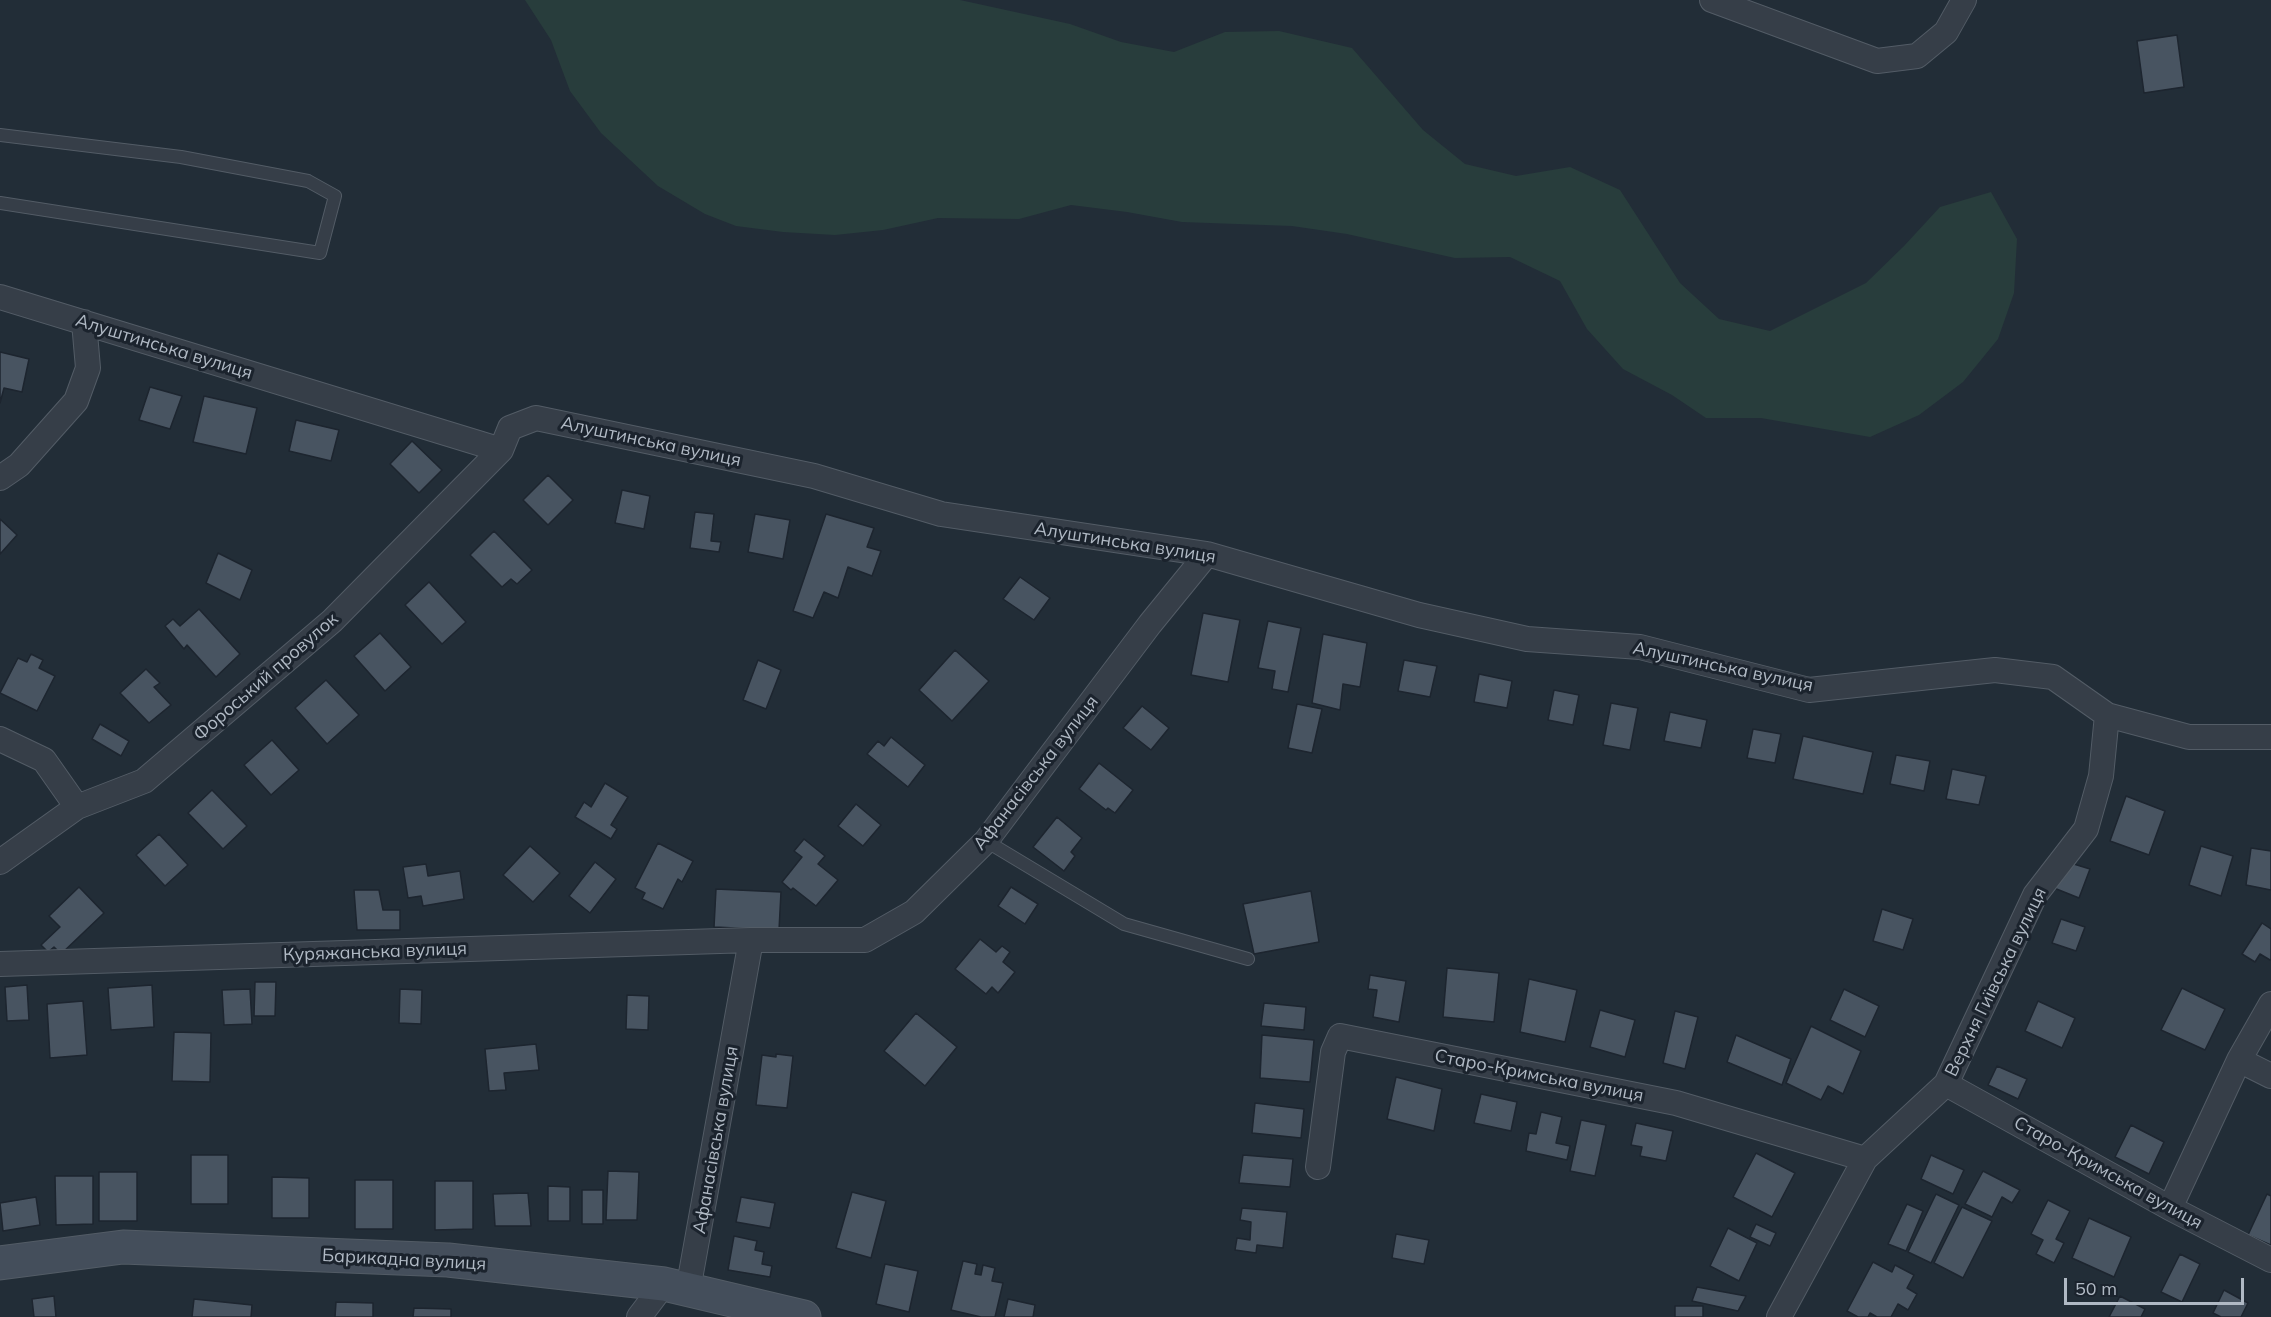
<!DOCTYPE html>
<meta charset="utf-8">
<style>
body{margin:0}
#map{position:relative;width:2271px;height:1317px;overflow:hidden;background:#222d37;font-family:Mulish,sans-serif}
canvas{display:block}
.scale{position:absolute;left:2064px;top:1278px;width:180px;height:27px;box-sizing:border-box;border:3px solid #b0b9c4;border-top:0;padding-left:8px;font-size:18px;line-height:21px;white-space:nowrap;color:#b0b9c4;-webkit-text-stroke:4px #1b232d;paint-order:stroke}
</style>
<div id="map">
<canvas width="2271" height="1317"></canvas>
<div class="scale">50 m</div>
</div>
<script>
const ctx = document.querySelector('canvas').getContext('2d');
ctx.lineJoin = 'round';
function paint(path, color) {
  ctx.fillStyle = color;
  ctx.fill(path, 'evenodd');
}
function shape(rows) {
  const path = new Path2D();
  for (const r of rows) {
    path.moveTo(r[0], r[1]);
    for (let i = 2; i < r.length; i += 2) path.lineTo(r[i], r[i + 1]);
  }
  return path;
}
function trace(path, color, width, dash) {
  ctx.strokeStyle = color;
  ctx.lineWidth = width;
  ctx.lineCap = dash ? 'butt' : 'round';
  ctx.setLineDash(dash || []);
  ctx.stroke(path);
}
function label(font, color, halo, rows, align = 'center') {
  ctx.font = font + ' Mulish,sans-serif';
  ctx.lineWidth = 6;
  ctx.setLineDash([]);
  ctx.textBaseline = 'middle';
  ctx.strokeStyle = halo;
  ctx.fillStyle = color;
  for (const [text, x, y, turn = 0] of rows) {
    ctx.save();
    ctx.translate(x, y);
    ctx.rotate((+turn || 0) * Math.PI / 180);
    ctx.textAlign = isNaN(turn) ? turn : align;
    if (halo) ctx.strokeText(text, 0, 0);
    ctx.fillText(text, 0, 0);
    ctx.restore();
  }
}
const green = shape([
 [525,0,960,0,1070,24,1121,42,1174,52,1225,32,1279,31,1352,48,1423,130,1465,164,1516,176,1570,167,1620,190,1680,283,1719,319,1770,331,1866,283,1904,246,1940,207,1991,192,2017,239,2014,293,1998,339,1963,382,1919,415,1870,437,1761,418,1706,418,1672,395,1623,369,1587,329,1560,281,1510,257,1455,258,1347,234,1292,226,1182,222,1127,212,1071,205,1019,219,938,218,883,230,835,235,783,232,736,226,705,214,658,186,601,133,570,91,551,40]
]);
const building = shape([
 [2177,35,2184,87,2144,93,2137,41,2177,35],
 [0,352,29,359,22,392,4,388,0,403,0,352],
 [150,387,182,396,170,429,139,420,150,387],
 [204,396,257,408,246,454,193,442,204,396],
 [296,420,339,430,331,461,289,451,296,420],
 [412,441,442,470,419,493,390,464,412,441],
 [548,475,573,500,548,525,523,500,548,475],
 [622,490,650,496,644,529,615,523,622,490],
 [695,512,714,514,711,541,721,542,719,552,690,548,695,512],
 [755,514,790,520,783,559,748,552,755,514],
 [826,514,874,528,867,547,881,551,872,576,848,567,838,598,824,592,813,618,793,611,826,514],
 [0,519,17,535,0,554,0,519],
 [494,531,532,570,517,584,511,579,502,587,470,555,494,531],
 [218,553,252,570,240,600,206,583,218,553],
 [1020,577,1050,598,1034,620,1003,599,1020,577],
 [429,582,466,622,442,644,405,605,429,582],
 [199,609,240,654,216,677,187,645,184,649,165,626,173,619,180,626,199,609],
 [1203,613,1240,620,1228,682,1191,675,1203,613],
 [1268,621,1301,628,1288,692,1272,689,1275,671,1258,668,1268,621],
 [380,633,411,667,385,691,354,656,380,633],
 [1323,634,1367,643,1360,687,1343,684,1340,710,1312,703,1323,634],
 [955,650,989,681,952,721,919,690,955,650],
 [31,654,43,660,39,668,55,676,37,711,0,693,18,658,27,662,31,654],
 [758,660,781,670,766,709,743,700,758,660],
 [1404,660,1437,666,1430,697,1398,691,1404,660],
 [146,669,160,683,154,687,171,705,149,723,120,693,146,669],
 [1479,674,1512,681,1507,708,1474,702,1479,674],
 [326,680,359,715,327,744,295,708,326,680],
 [1554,690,1579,695,1573,725,1548,720,1554,690],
 [1611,703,1638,708,1630,750,1603,745,1611,703],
 [1297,704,1322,709,1312,753,1288,748,1297,704],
 [1142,706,1169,728,1151,750,1123,728,1142,706],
 [1670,712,1707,720,1701,748,1664,741,1670,712],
 [100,724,129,741,121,756,92,739,100,724],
 [1753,729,1781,734,1775,763,1747,758,1753,729],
 [1803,736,1873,752,1863,794,1793,779,1803,736],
 [891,737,925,765,908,787,867,754,878,741,884,746,891,737],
 [272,740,299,770,271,795,244,765,272,740],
 [1896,755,1930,761,1924,791,1890,784,1896,755],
 [1099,763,1133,790,1115,813,1108,808,1106,810,1079,789,1099,763],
 [1952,769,1986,776,1979,805,1946,799,1952,769],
 [605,783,628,797,611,825,617,829,611,839,575,817,584,802,591,807,605,783],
 [212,790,247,826,223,849,188,813,212,790],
 [2126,796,2165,811,2149,855,2110,841,2126,796],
 [856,804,881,825,863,846,838,826,856,804],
 [1057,817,1082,838,1071,852,1075,856,1064,871,1033,847,1057,817],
 [159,834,188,865,165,886,136,855,159,834],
 [804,839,825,856,818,864,838,880,816,906,793,888,791,890,782,882,802,857,794,851,804,839],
 [658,843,693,861,682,882,678,879,663,909,642,899,645,893,635,888,658,843],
 [530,846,560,873,533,902,503,875,530,846],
 [2201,846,2233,856,2221,896,2189,885,2201,846],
 [2251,848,2271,851,2271,890,2246,885,2251,848],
 [2064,861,2090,869,2079,898,2054,888,2064,861],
 [595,862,616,879,590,913,569,896,595,862],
 [426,864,428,876,460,871,464,899,423,906,421,896,408,898,403,867,426,864],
 [79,887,104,913,61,954,54,947,48,952,41,945,60,927,49,916,79,887],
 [1011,887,1038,904,1025,924,998,906,1011,887],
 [716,889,781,892,779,930,714,927,716,889],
 [354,890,379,890,383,910,400,910,400,930,357,930,354,890],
 [1311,891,1319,942,1254,954,1243,904,1311,891],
 [1882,909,1913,919,1903,950,1873,941,1882,909],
 [2061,919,2085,927,2076,951,2052,943,2061,919],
 [2262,923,2271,929,2271,959,2270,960,2260,954,2255,962,2242,954,2262,923],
 [980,939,996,952,1002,946,1010,952,1003,962,1015,972,998,993,992,987,986,994,955,969,980,939],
 [1447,968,1499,973,1494,1022,1443,1017,1447,968],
 [1370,975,1406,981,1399,1022,1373,1017,1377,990,1368,989,1370,975],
 [1529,979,1577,990,1565,1042,1520,1032,1529,979],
 [255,982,276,982,275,1016,254,1016,255,982],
 [27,985,29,1020,7,1021,5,987,27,985],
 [152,985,154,1027,111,1030,108,988,152,985],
 [2182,988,2225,1009,2205,1050,2161,1030,2182,988],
 [250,989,252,1024,224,1025,222,990,250,989],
 [400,989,422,990,421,1024,399,1023,400,989],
 [1844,989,1879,1006,1865,1037,1830,1020,1844,989],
 [627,995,649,996,648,1030,626,1029,627,995],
 [83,1001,87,1055,50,1058,47,1004,83,1001],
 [2038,1001,2075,1018,2062,1048,2025,1031,2038,1001],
 [1264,1003,1306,1007,1304,1030,1261,1026,1264,1003],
 [1600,1010,1635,1020,1625,1057,1590,1047,1600,1010],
 [1675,1011,1698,1017,1685,1069,1663,1063,1675,1011],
 [916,1013,957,1047,925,1086,884,1051,916,1013],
 [1811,1026,1861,1051,1843,1094,1828,1086,1821,1100,1786,1083,1811,1026],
 [174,1032,211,1033,210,1082,172,1081,174,1032],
 [1262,1035,1314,1040,1310,1082,1260,1078,1262,1035],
 [1736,1035,1791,1059,1782,1085,1727,1062,1736,1035],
 [536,1044,539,1070,504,1073,506,1090,489,1091,485,1049,536,1044],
 [776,1054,793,1056,787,1108,756,1105,762,1055,776,1057,776,1054],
 [1997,1066,2027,1079,2018,1099,1988,1085,1997,1066],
 [1396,1077,1442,1089,1434,1131,1387,1119,1396,1077],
 [1481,1094,1517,1102,1511,1131,1474,1123,1481,1094],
 [1255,1103,1304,1109,1301,1138,1252,1133,1255,1103],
 [1541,1112,1562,1117,1556,1143,1570,1146,1567,1160,1526,1151,1529,1133,1536,1134,1541,1112],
 [1581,1120,1606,1125,1595,1176,1570,1171,1581,1120],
 [1636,1123,1673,1131,1666,1161,1640,1156,1642,1147,1631,1145,1636,1123],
 [2131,1125,2164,1142,2149,1174,2115,1157,2131,1125],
 [1756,1153,1795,1173,1772,1217,1733,1197,1756,1153],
 [191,1155,228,1155,228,1204,191,1204,191,1155],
 [1243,1155,1293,1159,1290,1187,1239,1183,1243,1155],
 [1931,1155,1964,1170,1953,1194,1921,1179,1931,1155],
 [608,1171,639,1172,637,1220,606,1220,608,1171],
 [1983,1171,2020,1190,2012,1203,2002,1197,1992,1217,1965,1204,1983,1171],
 [99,1172,137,1172,137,1221,99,1221,99,1172],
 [55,1176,93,1176,93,1224,56,1225,55,1176],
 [272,1177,309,1178,309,1218,272,1218,272,1177],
 [355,1180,393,1180,393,1229,355,1229,355,1180],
 [435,1181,473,1181,473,1229,435,1230,435,1181],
 [548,1186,570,1187,570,1221,548,1221,548,1186],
 [582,1190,603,1190,603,1224,582,1224,582,1190],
 [852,1192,886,1201,871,1258,836,1248,852,1192],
 [528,1193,531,1226,495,1226,493,1194,528,1193],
 [1936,1194,1959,1205,1931,1263,1908,1252,1936,1194],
 [2267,1194,2271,1196,2271,1245,2248,1235,2267,1194],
 [36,1197,40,1225,3,1231,0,1203,36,1197],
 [741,1197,775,1203,770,1228,736,1222,741,1197],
 [2048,1200,2070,1211,2056,1239,2064,1243,2054,1263,2036,1254,2043,1240,2031,1234,2048,1200],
 [1907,1204,1923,1211,1906,1251,1888,1244,1907,1204],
 [1962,1207,1992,1221,1963,1278,1934,1263,1962,1207],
 [1242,1208,1287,1212,1283,1248,1257,1245,1256,1253,1235,1250,1237,1238,1250,1240,1251,1222,1240,1220,1242,1208],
 [2089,1218,2131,1237,2114,1277,2072,1258,2089,1218],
 [1756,1224,1776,1233,1770,1246,1750,1237,1756,1224],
 [1728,1228,1757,1243,1739,1281,1710,1266,1728,1228],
 [1396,1234,1429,1240,1424,1264,1392,1258,1396,1234],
 [734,1236,757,1241,755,1250,764,1252,762,1264,772,1266,770,1277,728,1270,734,1236],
 [2180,1254,2200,1264,2182,1302,2161,1292,2180,1254],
 [963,1261,977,1264,975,1274,981,1275,983,1265,995,1268,992,1281,1003,1283,995,1317,981,1317,951,1310,963,1261],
 [1873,1262,1892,1272,1895,1265,1914,1275,1907,1288,1917,1294,1908,1310,1898,1304,1891,1317,1877,1317,1870,1313,1868,1317,1858,1317,1847,1311,1873,1262],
 [885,1264,918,1271,909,1312,876,1304,885,1264],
 [1697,1287,1746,1296,1738,1311,1692,1301,1697,1287],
 [2224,1290,2248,1303,2241,1317,2221,1317,2213,1313,2224,1290],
 [54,1296,56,1317,34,1317,32,1299,54,1296],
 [2120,1296,2145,1309,2141,1317,2109,1317,2120,1296],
 [194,1299,252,1305,251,1317,192,1317,194,1299],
 [1008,1299,1035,1305,1033,1317,1004,1317,1008,1299],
 [336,1302,373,1303,373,1317,335,1317,336,1302],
 [1675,1306,1703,1306,1703,1317,1675,1317,1675,1306],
 [414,1308,451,1309,451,1317,413,1317,414,1308]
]);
const lane = shape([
 [0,135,181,157,308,181,335,196,320,253,0,203],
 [986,841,1124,924,1248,959]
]);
const street = shape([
 [1712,0,1877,61,1917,56,1946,32,1964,0],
 [0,297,501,450,510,428,536,418,814,476,941,514,1207,554,1419,615,1527,639,1640,647,1809,690,1995,670,2053,677,2107,715,2189,737,2271,737],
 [0,478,19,465,76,401,88,368,84,322],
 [0,739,44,760,77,807],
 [0,862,77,807,144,781,332,621,501,450],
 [0,964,751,940],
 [2239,1060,2271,1076],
 [1946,1084,2170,1208,2271,1260],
 [1318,1167,1333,1052,1340,1036,1676,1103,1865,1159],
 [2170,1208,2239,1060,2271,1004],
 [688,1290,751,940,865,940,914,912,986,841,1150,624,1207,554],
 [639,1317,664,1284],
 [1779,1317,1865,1159,1946,1084,2035,895,2086,829,2101,776,2107,715]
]);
const secondary = shape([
 [0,1263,123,1247,448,1260,664,1284,804,1317]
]);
const streetNames = [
 ["Алуштинська вулиця",164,347,17],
 ["Алуштинська вулиця",651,442,12],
 ["Алуштинська вулиця",1125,543,9],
 ["Алуштинська вулиця",1723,667,12],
 ["Фороський провулок",266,677,-41],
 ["Афанасівська вулиця",1036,773,-52],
 ["Куряжанська вулиця",375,952,-2],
 ["Верхня Гиївська вулиця",1996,982,-64],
 ["Старо-Кримська вулиця",1539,1076,11],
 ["Афанасівська вулиця",716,1140,-80],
 ["Старо-Кримська вулиця",2108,1173,29],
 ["Барикадна вулиця",404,1260,3]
];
paint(green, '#283d3c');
paint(building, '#485461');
trace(building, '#1d252f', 1.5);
trace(lane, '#535c66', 14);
trace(street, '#535c66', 26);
trace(secondary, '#535c66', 35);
trace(lane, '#363e48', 12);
trace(street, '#363e48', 24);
trace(secondary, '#444e5b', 33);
label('18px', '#b0b9c4', '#1b232d', streetNames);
</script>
